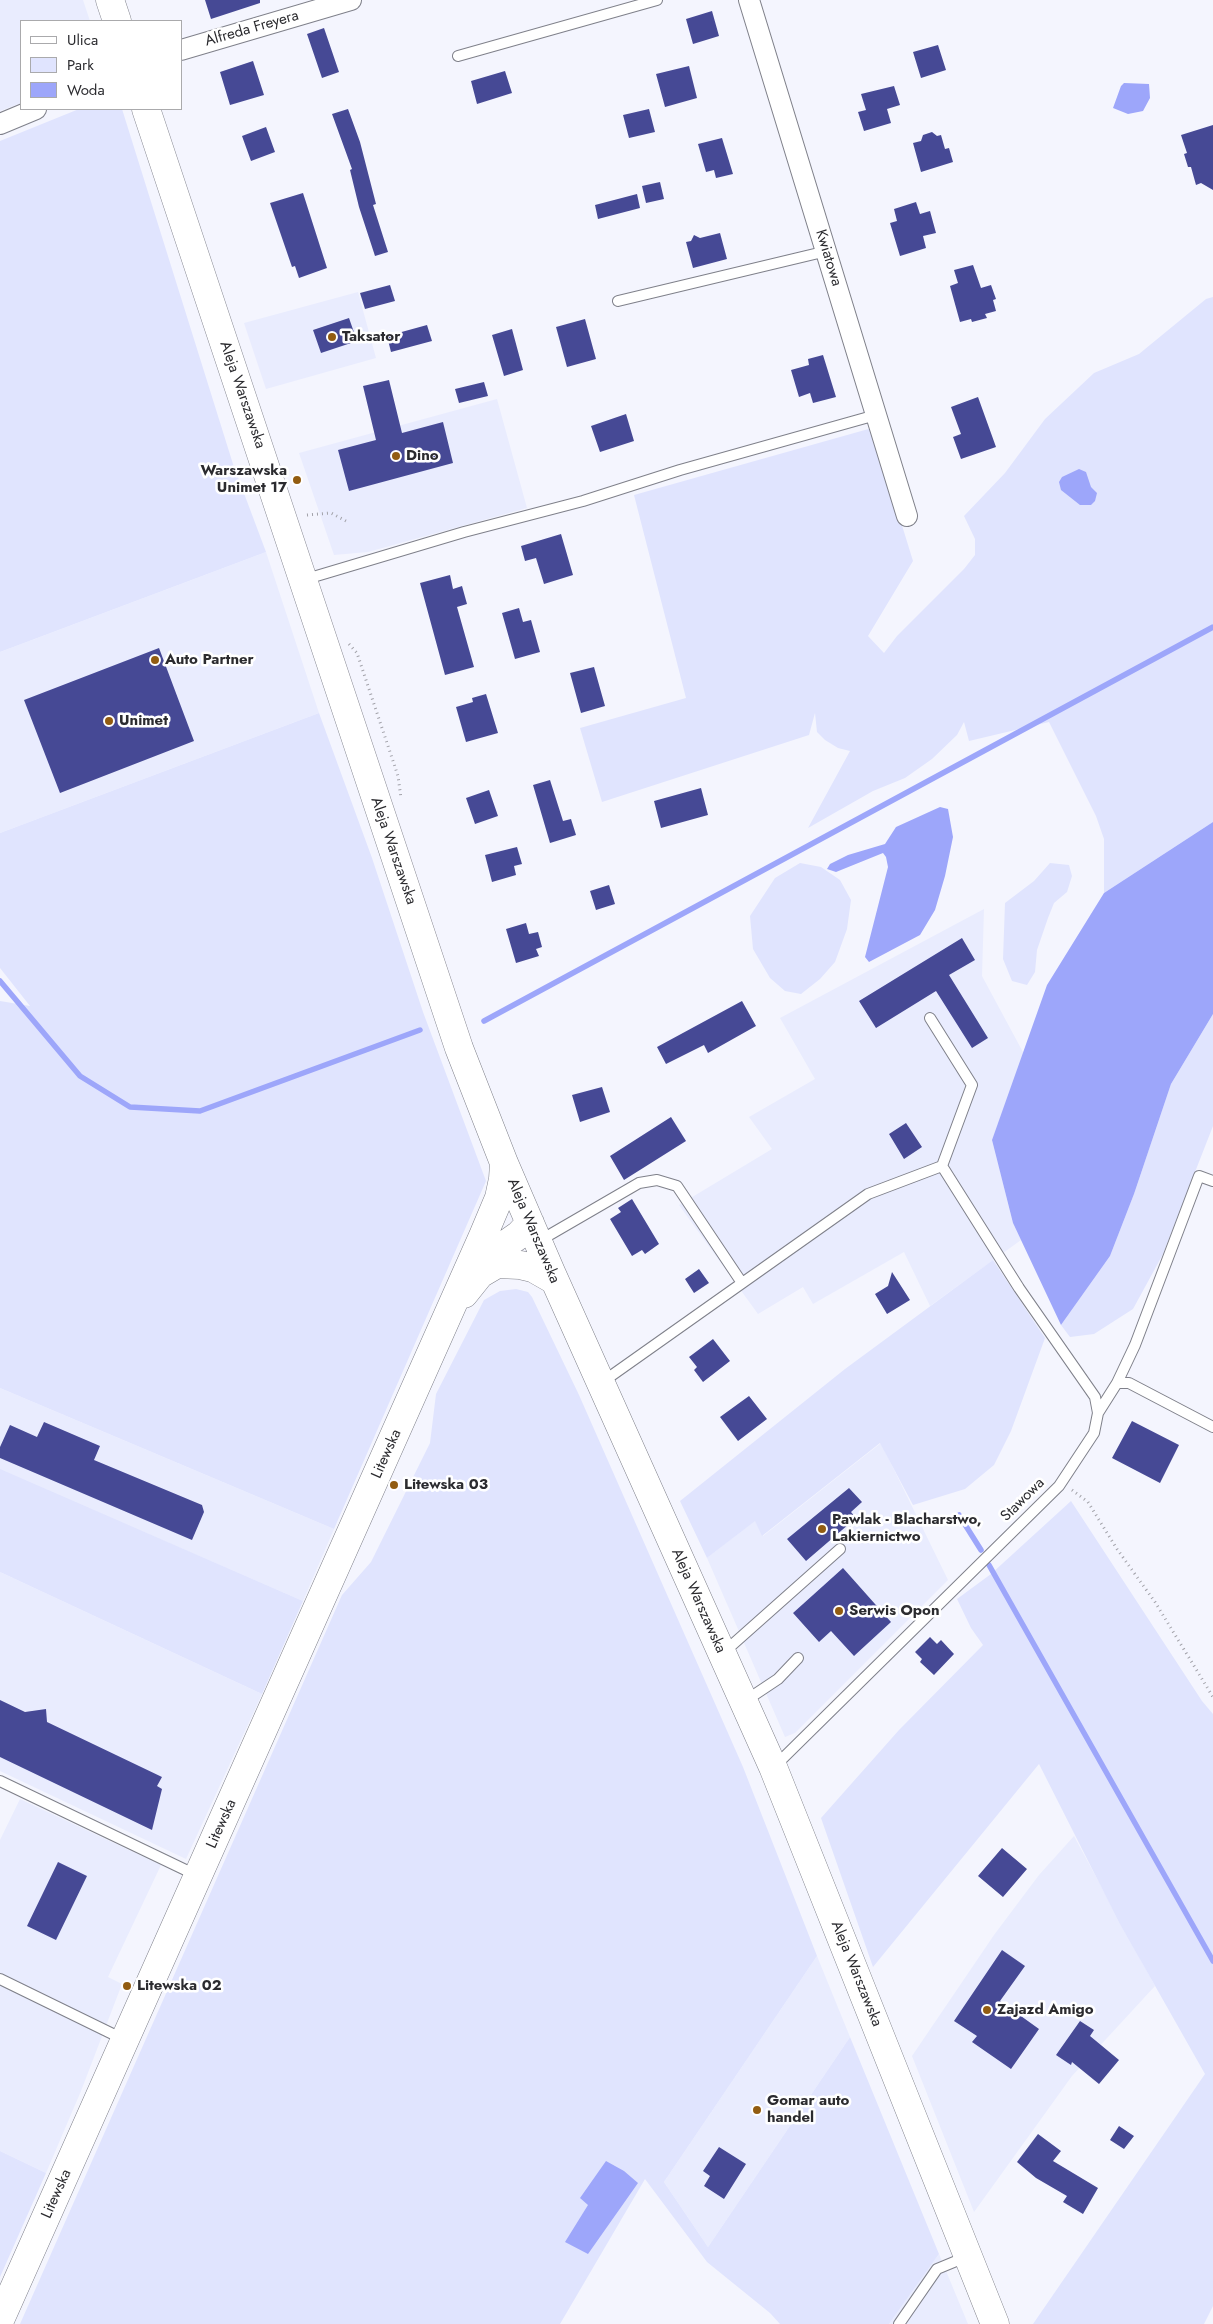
<!DOCTYPE html>
<style>
body{margin:0}
#map{position:relative;width:1213px;height:2324px;overflow:hidden;background:#f4f5fe;font-family:Jost,sans-serif}
canvas{display:block}
.legend{position:absolute;left:20px;top:20px;width:162px;height:90px;box-sizing:border-box;background:#fff;border:1px solid #aaaaac;margin:0;padding:6px 9px;list-style:none;font-size:15px;color:#2b2b2f}
.legend li{display:flex;align-items:center;gap:10px;height:25px}
.legend b{width:25px;border:1px solid #aaaaac}
</style>
<div id="map">
<canvas width="1213" height="2324"></canvas>
<ul class="legend">
<li><b style="height:6px;background:#fff"></b>Ulica</li>
<li><b style="height:14px;background:#e0e4fe"></b>Park</li>
<li><b style="height:14px;background:#9da6fa"></b>Woda</li>
</ul>
</div>
<script>
const ctx = document.querySelector('canvas').getContext('2d');
ctx.lineJoin = 'round';
function paint(path, color) {
  ctx.fillStyle = color;
  ctx.fill(path, 'evenodd');
}
function shape(rows) {
  const path = new Path2D();
  for (const r of rows) {
    path.moveTo(r[0], r[1]);
    for (let i = 2; i < r.length; i += 2) path.lineTo(r[i], r[i + 1]);
  }
  return path;
}
function trace(path, color, width, dash) {
  ctx.strokeStyle = color;
  ctx.lineWidth = width;
  ctx.lineCap = dash ? 'butt' : 'round';
  ctx.setLineDash(dash || []);
  ctx.stroke(path);
}
function label(font, color, halo, rows, align = 'center') {
  ctx.font = font + ' Jost,sans-serif';
  ctx.lineWidth = 5;
  ctx.setLineDash([]);
  ctx.textBaseline = 'middle';
  ctx.strokeStyle = halo;
  ctx.fillStyle = color;
  for (const [text, x, y, turn = 0] of rows) {
    ctx.save();
    ctx.translate(x, y);
    ctx.rotate((+turn || 0) * Math.PI / 180);
    ctx.textAlign = isNaN(turn) ? turn : align;
    if (halo) ctx.strokeText(text, 0, 0);
    ctx.fillText(text, 0, 0);
    ctx.restore();
  }
}
const built = shape([
 [0,0,83,0,90,21,21,21,21,103,0,111],
 [358,292,376,358,266,389,244,323],
 [497,399,527,508,368,552,334,555,299,453],
 [266,552,319,713,0,833,0,652],
 [984,909,982,976,1024,1054,992,1140,1013,1223,1021,1240,930,1306,904,1252,813,1304,803,1287,758,1314,679,1205,772,1149,749,1117,815,1079,780,1018],
 [0,1388,334,1529,303,1601,0,1470],
 [881,1443,948,1580,795,1733,785,1737,707,1558,755,1520,763,1536],
 [0,1572,262,1694,186,1859,0,1771],
 [20,1799,161,1865,108,1977,122,1984,81,2091,46,2173,0,2151,0,1840],
 [1074,1836,1155,1986,1072,2076,974,2212,912,2056,994,1935,1039,1875],
 [817,1956,850,2037,708,2247,664,2182],
 [939,2254,968,2324,889,2324]
]);
const green = shape([
 [79,109,122,109,233,464,266,552,0,652,0,141],
 [1213,297,1213,822,1104,893,1104,839,1096,816,1049,722,969,741,964,722,957,735,932,759,905,778,873,791,808,828,850,751,838,748,825,740,817,732,815,713,809,735,602,802,580,728,686,698,634,495,872,428,913,561,868,636,884,653,897,636,964,569,975,555,975,539,964,516,1005,473,1045,419,1094,373,1139,354,1206,299],
 [319,713,372,858,423,1012,486,1181,334,1529,0,1388,0,1001,30,1006,0,968,0,833],
 [800,863,821,867,840,880,851,900,847,929,835,962,820,979,801,994,785,991,770,978,753,949,750,916,775,878],
 [1050,863,1069,865,1072,876,1067,892,1054,903,1048,918,1037,950,1035,972,1027,985,1012,981,1003,959,1005,903,1034,881],
 [1213,1014,1213,1126,1163,1254,1133,1309,1094,1334,1070,1337,1061,1325,1110,1256,1134,1194,1171,1084],
 [993,1260,1045,1338,1011,1431,994,1465,965,1489,913,1505,880,1443,762,1536,755,1521,707,1558,680,1501,845,1369],
 [516,1289,528,1292,532,1297,579,1395,743,1767,817,1956,664,2182,708,2247,850,2037,939,2254,889,2324,780,2324,770,2313,707,2262,645,2179,560,2324,20,2324,342,1595,371,1562,430,1443,436,1394,484,1300,500,1291],
 [0,1469,303,1601,262,1694,0,1572],
 [1071,1501,1202,1701,1213,1714,1213,2306,1204,2324,1033,2324,1205,2074,1120,1924,1039,1764,873,1967,821,1818,899,1730,983,1645,971,1628,957,1599,991,1574],
 [0,2151,46,2173,0,2277]
]);
const water = shape([
 [1124,83,1149,84,1150,98,1143,111,1128,114,1113,108,1121,86],
 [1079,469,1086,472,1091,487,1097,493,1095,501,1091,505,1080,505,1061,490,1059,482,1062,477],
 [940,807,948,809,953,837,945,876,935,910,920,935,869,962,865,957,888,867,886,857,883,853,836,872,827,869,830,864,848,855,885,844,896,827],
 [1213,822,1213,1014,1171,1084,1134,1194,1110,1256,1061,1325,1013,1223,992,1140,1047,985,1104,893],
 [606,2161,624,2171,638,2183,588,2254,565,2242,588,2205,580,2198]
]);
const stream = shape([
 [0,981,80,1076,130,1107,200,1111,420,1030],
 [484,1021,1213,627],
 [959,1515,981,1550],
 [989,1565,1213,1961]
]);
const building = shape([
 [205,0,260,0,260,3,211,19],
 [712,11,719,36,693,44,686,19],
 [324,28,339,72,322,78,307,34],
 [938,45,946,70,921,78,913,52],
 [253,61,264,95,230,105,220,72],
 [689,66,697,98,665,107,656,74],
 [505,71,512,93,477,104,471,81],
 [894,86,900,105,887,109,891,123,864,131,858,112,866,110,861,94],
 [348,109,360,142,376,204,373,205,388,252,375,256,359,207,350,170,352,169,332,114],
 [649,109,655,132,629,138,623,115],
 [1213,125,1213,190,1201,183,1196,185,1191,167,1188,167,1184,154,1187,153,1181,135],
 [266,127,275,152,251,161,242,136],
 [932,132,937,136,941,135,945,149,949,148,953,162,921,172,913,143,921,141,923,135],
 [722,138,733,174,716,178,714,170,706,172,698,144],
 [660,182,664,199,646,203,642,186],
 [303,193,327,268,299,278,295,266,292,267,270,203],
 [637,194,640,208,598,219,595,205],
 [916,202,920,214,930,211,936,233,923,236,926,248,900,256,890,223,897,221,894,209],
 [720,233,727,259,693,268,686,242,691,241,694,235,700,238],
 [973,265,981,288,991,285,996,299,993,300,996,311,985,314,987,318,972,322,971,319,960,322,950,286,958,283,954,270],
 [390,285,395,301,365,309,360,293],
 [349,318,357,341,321,353,313,330],
 [585,319,596,359,567,367,556,327],
 [427,325,432,341,391,352,387,336],
 [512,329,523,370,504,376,492,335],
 [823,355,836,397,813,403,810,393,799,397,791,370,809,365,808,359],
 [389,380,402,433,443,422,453,463,349,491,338,450,376,440,363,386],
 [484,382,488,396,459,403,455,389],
 [978,397,996,447,961,459,953,437,961,434,951,407],
 [626,414,634,441,600,452,591,426],
 [561,534,573,575,544,584,536,558,525,561,521,546],
 [450,575,453,589,462,586,467,604,457,607,474,667,445,675,420,583],
 [519,608,523,622,531,620,540,652,515,659,502,613],
 [159,648,194,741,60,793,24,700],
 [594,667,605,706,581,713,570,673],
 [486,694,498,733,466,742,456,707,473,702,472,698],
 [550,780,563,821,571,819,576,835,550,843,533,785],
 [701,788,708,815,661,828,654,801],
 [489,790,498,816,475,824,466,798],
 [517,847,522,864,514,866,516,875,492,882,485,855],
 [609,885,615,904,596,910,590,891],
 [526,923,529,934,538,932,542,947,536,949,539,956,516,963,506,929],
 [962,938,975,960,949,975,988,1038,972,1048,936,991,876,1028,859,1001],
 [742,1001,756,1026,708,1053,704,1045,666,1064,657,1047],
 [602,1087,610,1112,580,1122,572,1095],
 [671,1117,686,1141,624,1180,610,1156],
 [906,1123,922,1147,904,1159,889,1134],
 [632,1199,659,1244,645,1254,642,1250,632,1256,610,1219,621,1212,618,1208],
 [699,1269,709,1283,694,1293,685,1279],
 [892,1272,910,1300,887,1314,875,1294,888,1286],
 [713,1339,730,1361,703,1382,694,1370,697,1367,689,1357],
 [749,1396,767,1419,738,1441,720,1417],
 [1132,1421,1179,1445,1160,1483,1112,1458],
 [44,1422,100,1446,94,1460,202,1505,204,1512,192,1540,0,1458,0,1447,10,1425,37,1437],
 [849,1488,862,1502,851,1512,856,1518,806,1561,787,1539],
 [843,1568,891,1622,854,1656,831,1631,819,1642,793,1613],
 [930,1637,937,1644,941,1640,954,1654,934,1675,920,1662,922,1659,915,1652],
 [0,1700,25,1712,46,1709,47,1722,162,1777,157,1786,162,1789,152,1830,0,1757],
 [1002,1848,1027,1869,1003,1897,978,1876],
 [58,1862,87,1876,56,1940,27,1926],
 [1002,1950,1025,1966,1000,2001,1039,2029,1011,2069,972,2042,977,2036,954,2021],
 [1080,2021,1094,2030,1090,2036,1119,2060,1099,2084,1072,2062,1071,2065,1056,2055],
 [1119,2126,1134,2136,1124,2149,1110,2140],
 [1038,2134,1061,2151,1053,2161,1098,2188,1083,2214,1063,2202,1067,2196,1036,2178,1017,2162],
 [719,2147,746,2164,724,2199,704,2186,710,2176,703,2171]
]);
const path = shape([
 [307,515,331,513,346,521],
 [349,644,357,653,398,776,401,798],
 [1072,1490,1088,1502,1117,1549,1155,1602,1213,1697]
]);
const lane = shape([
 [458,56,657,0],
 [618,301,827,251],
 [303,580,464,532,583,501,680,470,876,415],
 [942,1166,1019,1288,1095,1397,1098,1413],
 [539,1241,639,1183,657,1180,677,1186,742,1283],
 [601,1383,868,1194,942,1166,972,1085,930,1018],
 [1117,1383,1129,1383,1213,1427],
 [723,1653,840,1549],
 [745,1701,778,1679,798,1658],
 [775,1766,1059,1486,1094,1433,1098,1413,1117,1383,1135,1345,1199,1176,1213,1181],
 [0,1781,196,1875],
 [0,1979,125,2040],
 [899,2324,937,2269,966,2257]
]);
const street = shape([
 [749,0,907,516],
 [181,50,351,0],
 [0,124,36,109]
]);
const secondary = shape([
 [110,0,117,21],
 [146,109,459,1048,504,1163,551,1272,773,1767,995,2324],
 [481,1273,486,1263,499,1249,519,1235,530,1223],
 [464,1294,480,1274,497,1264,520,1265,533,1268,554,1280],
 [0,2320,483,1236,499,1198,503,1179,504,1163]
]);
const markers = [
 [332,337,5,"#925c11"],
 [396,456,5,"#925c11"],
 [297,480,5,"#925c11"],
 [155,660,5,"#925c11"],
 [109,721,5,"#925c11"],
 [394,1485,5,"#925c11"],
 [822,1529,5,"#925c11"],
 [839,1611,5,"#925c11"],
 [127,1986,5,"#925c11"],
 [987,2010,5,"#925c11"],
 [757,2110,5,"#925c11"]
];
const streetNames = [
 ["Alfreda Freyera",252,29,-16],
 ["Kwiatowa",828,258,73],
 ["Aleja Warszawska",242,395,71],
 ["Aleja Warszawska",393,851,71],
 ["Aleja Warszawska",533,1231,67],
 ["Litewska",387,1454,-66],
 ["Stawowa",1023,1500,-45],
 ["Aleja Warszawska",698,1601,66],
 ["Litewska",222,1824,-66],
 ["Aleja Warszawska",856,1974,68],
 ["Litewska",57,2194,-66]
];
const poiNames = [
 ["Taksator",342,337],
 ["Dino",406,456],
 ["Warszawska",287,471,"right"],
 ["Unimet 17",287,488,"right"],
 ["Auto Partner",165,660],
 ["Unimet",119,721],
 ["Litewska 03",404,1485],
 ["Pawlak - Blacharstwo,",832,1520],
 ["Lakiernictwo",832,1537],
 ["Serwis Opon",849,1611],
 ["Litewska 02",137,1986],
 ["Zajazd Amigo",997,2010],
 ["Gomar auto",767,2101],
 ["handel",767,2118]
];
paint(built, '#e9ecfe');
paint(green, '#e0e4fe');
paint(water, '#9da6fa');
trace(stream, '#9da6fa', 5.5);
paint(building, '#464995');
trace(lane, '#7f808a', 12);
trace(street, '#7f808a', 22);
trace(secondary, '#7f808a', 29);
trace(path, '#a2a2a9', 3, [1, 4]);
trace(lane, '#fff', 10);
trace(street, '#fff', 20);
trace(secondary, '#fff', 28);
for (const [x, y, r, color] of markers) {
  const dot = new Path2D();
  dot.arc(x, y, r, 0, 2 * Math.PI);
  ctx.fillStyle = color;
  ctx.fill(dot);
  trace(dot, '#fff', 2);
}
label('15px', '#2b2b2f', '#fff', streetNames);
label('bold 15px', '#2b2b2f', '#fff', poiNames, 'left');
</script>
